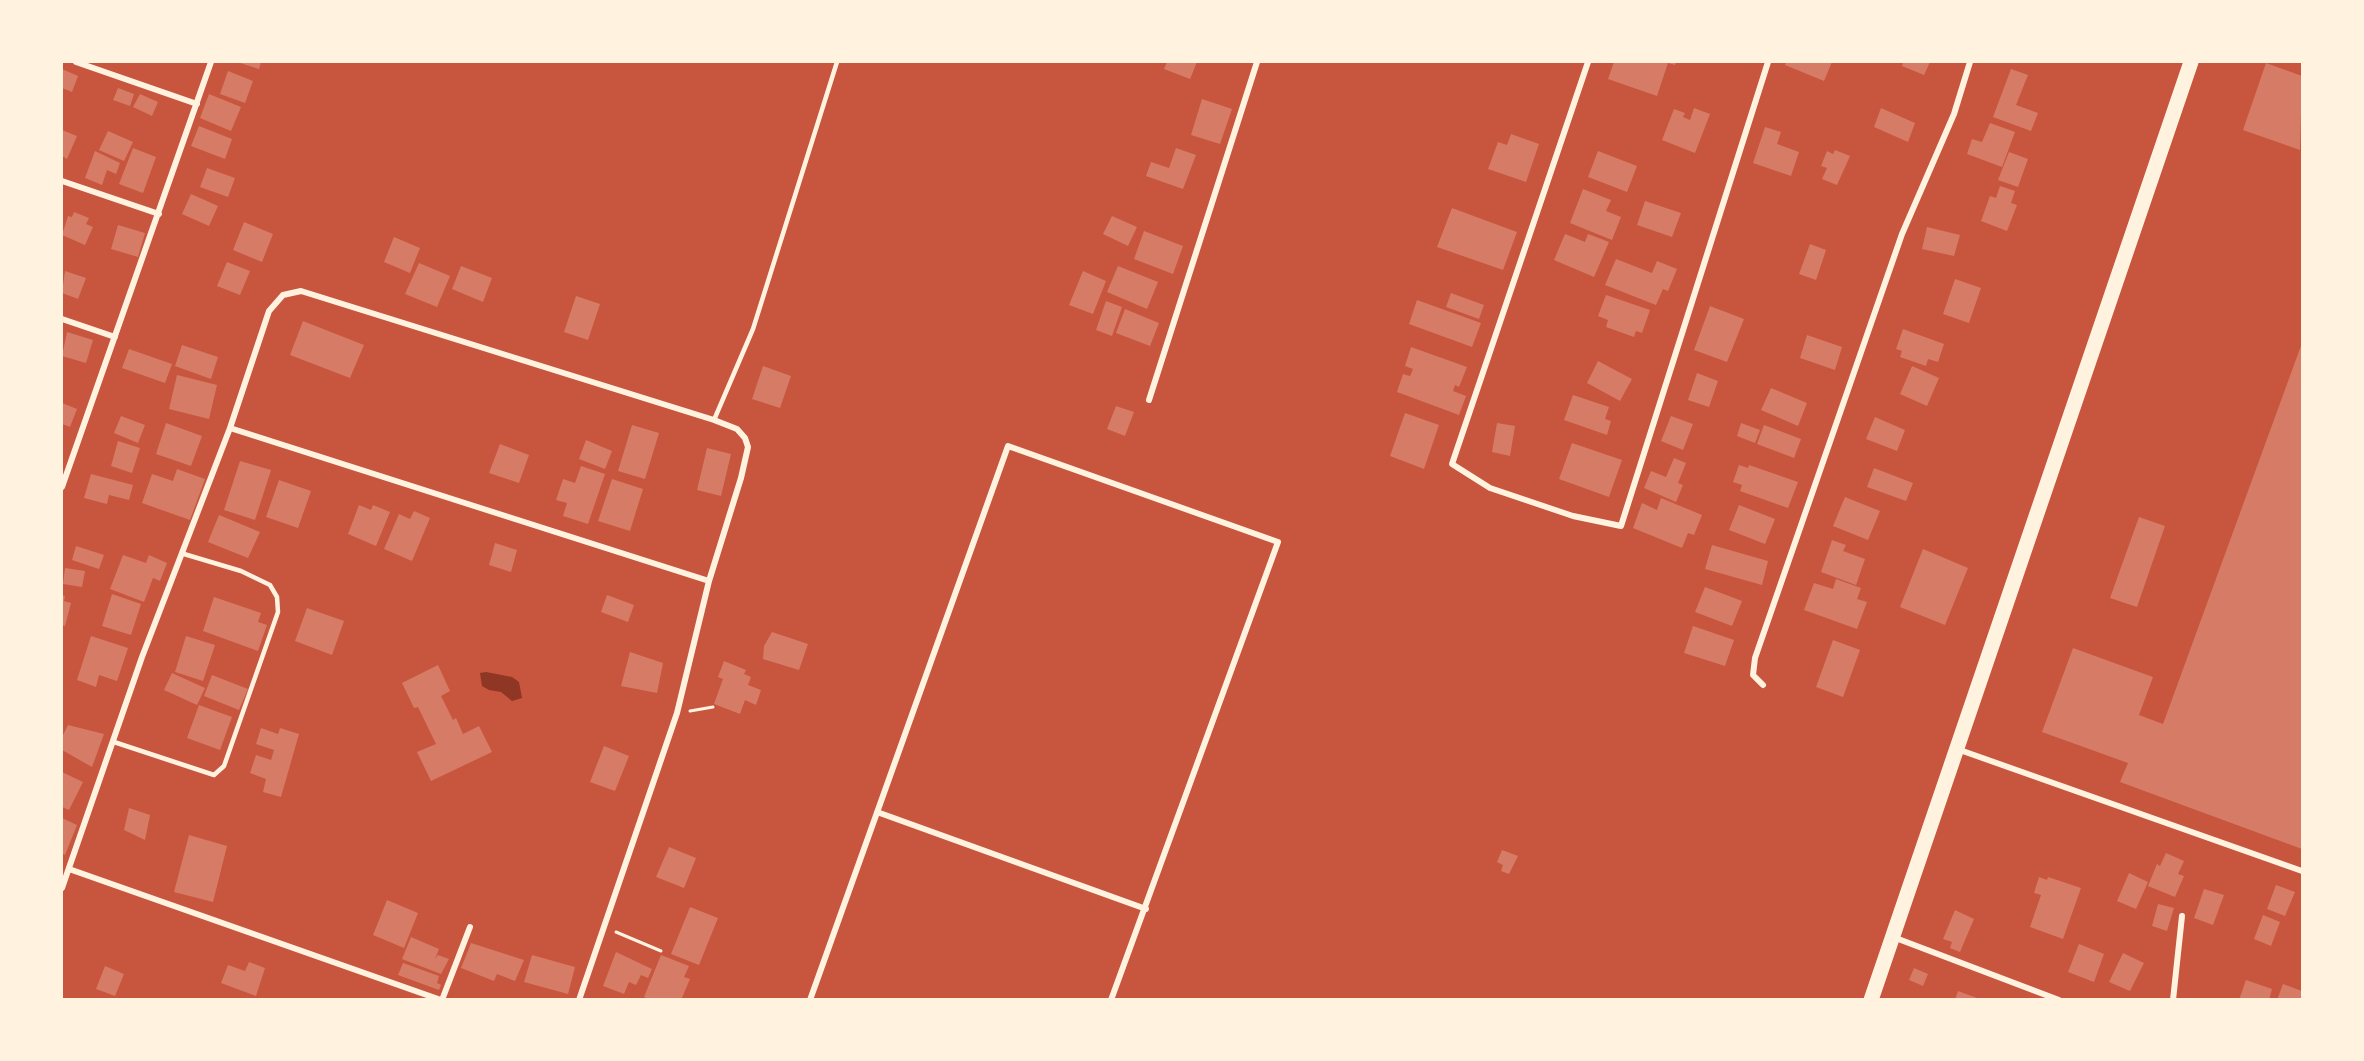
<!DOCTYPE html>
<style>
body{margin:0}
#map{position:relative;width:2364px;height:1061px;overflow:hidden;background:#c8553d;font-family:"Space Grotesk",sans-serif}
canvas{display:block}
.frame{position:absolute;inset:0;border:63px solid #fff3e0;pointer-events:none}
</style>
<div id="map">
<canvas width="2364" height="1061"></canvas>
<div class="frame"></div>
</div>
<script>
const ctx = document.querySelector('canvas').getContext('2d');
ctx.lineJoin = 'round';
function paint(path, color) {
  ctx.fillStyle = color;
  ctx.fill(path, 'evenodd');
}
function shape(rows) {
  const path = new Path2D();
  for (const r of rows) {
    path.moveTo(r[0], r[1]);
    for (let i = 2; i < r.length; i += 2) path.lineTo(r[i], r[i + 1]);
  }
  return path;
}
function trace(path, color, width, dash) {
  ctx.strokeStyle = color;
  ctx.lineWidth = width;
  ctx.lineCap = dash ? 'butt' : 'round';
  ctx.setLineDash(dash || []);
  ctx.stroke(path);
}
const water = shape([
 [486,672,512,677,519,682,522,698,512,701,501,692,489,690,482,686,480,673]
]);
const building = shape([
 [237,62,261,62,259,69],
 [1167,62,1197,62,1190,79,1164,69],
 [1614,62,1676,62,1675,65,1668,63,1657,96,1608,79],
 [1786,62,1832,62,1824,81,1785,65],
 [1903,62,1930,62,1924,75,1902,66],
 [2266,63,2302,76,2300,150,2243,130],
 [62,69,78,76,72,92,62,88],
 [2011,69,2028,75,2016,105,2038,113,2031,131,1993,117],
 [228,71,253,81,245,103,220,94],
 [118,88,134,94,130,106,113,100],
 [140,94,158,102,152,116,133,107],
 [209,94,241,107,231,131,200,118],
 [1202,99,1232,109,1220,144,1191,135],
 [1694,108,1710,114,1695,153,1662,140,1674,109,1685,113,1683,117,1690,120],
 [1881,108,1915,123,1908,142,1874,127],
 [1990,123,2015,132,2002,167,1967,154,1972,139,1982,142],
 [199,126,232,139,225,159,191,146],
 [1765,127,1781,132,1777,144,1799,152,1791,176,1753,163],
 [62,130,77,136,67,159,62,156],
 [108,131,133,142,124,161,99,150],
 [1511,134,1539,144,1526,182,1488,169,1498,142,1507,145],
 [133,148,156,157,143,193,119,184],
 [1176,148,1196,155,1183,189,1146,176,1151,162,1169,168],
 [1835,150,1850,156,1837,185,1822,179,1827,168,1821,166,1827,151,1833,154],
 [95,151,120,163,116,174,107,170,102,185,85,178],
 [1598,151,1637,166,1627,192,1588,177],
 [2009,152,2028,159,2018,187,1998,180],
 [207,168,235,178,228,197,200,187],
 [2000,186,2015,191,2011,203,2017,205,2007,231,1981,221,1990,196,1996,198],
 [1583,189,1611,200,1606,211,1621,217,1612,240,1570,223],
 [191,194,218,206,209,226,182,214],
 [1645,201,1681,213,1672,237,1637,225],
 [1452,208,1517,232,1503,270,1437,247],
 [74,212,89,218,86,224,93,227,85,245,62,235,68,216,72,217],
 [1112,216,1137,227,1128,246,1103,234],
 [244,222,273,234,262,262,233,250],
 [118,225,145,233,138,257,111,249],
 [1927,227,1960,235,1954,256,1922,249],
 [1144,231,1183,246,1173,274,1134,259],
 [1565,234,1585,242,1588,234,1609,242,1594,277,1554,260],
 [394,237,420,248,410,273,384,262],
 [1810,244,1826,250,1816,280,1799,274],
 [1616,259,1652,273,1657,261,1677,269,1668,291,1663,289,1656,305,1605,285],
 [227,262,250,271,240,295,217,286],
 [419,263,450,276,437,307,405,294],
 [461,266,492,278,483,302,452,289],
 [1118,266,1158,282,1147,309,1107,292],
 [65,271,86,278,78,299,62,293],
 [1083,271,1106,281,1093,314,1069,305],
 [1955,279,1981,288,1969,323,1943,314],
 [1451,293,1484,305,1479,319,1446,307],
 [1606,295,1650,310,1642,333,1636,331,1634,337,1606,327,1608,320,1598,316],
 [576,296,600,304,588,340,564,332],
 [1417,300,1481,323,1472,347,1409,324],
 [1106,301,1122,307,1112,336,1096,330],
 [1710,306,1744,319,1727,362,1694,350],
 [1125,309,1159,323,1150,346,1116,333],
 [303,321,364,345,350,378,290,355],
 [1903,329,1944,344,1938,362,1928,359,1926,366,1900,357,1902,351,1896,349],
 [67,332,93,340,86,363,62,356],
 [1807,335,1842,347,1835,370,1800,358],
 [2302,343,2302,849,2120,782,2128,763,2042,732,2073,648,2153,677,2139,715,2163,724],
 [182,345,218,357,211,379,175,366],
 [1411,347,1467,367,1459,387,1455,385,1453,391,1466,396,1459,415,1397,392,1403,374,1410,376,1413,369,1405,366],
 [129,349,172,364,165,383,122,368],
 [1598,361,1632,379,1620,401,1587,383],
 [763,366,791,376,780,408,752,399],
 [1912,366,1939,378,1927,406,1900,394],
 [1697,373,1718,381,1709,407,1688,400],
 [177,375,217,385,209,419,169,409],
 [1771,388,1807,403,1798,426,1761,410],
 [1573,395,1609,407,1605,419,1611,421,1607,435,1564,420],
 [62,403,77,409,70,427,62,424],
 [1116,406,1134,412,1125,436,1107,429],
 [1405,413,1439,425,1424,469,1390,456],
 [121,416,145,425,138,443,114,433],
 [1671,416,1693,424,1683,450,1661,441],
 [1875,417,1905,430,1897,451,1866,439],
 [166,423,202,436,191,466,156,454],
 [1497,423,1515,426,1510,456,1492,452],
 [1741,423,1760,430,1755,443,1737,436],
 [632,425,659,433,645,479,618,471],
 [1764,425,1801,439,1794,458,1757,444],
 [586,440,612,451,605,469,579,459],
 [118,441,140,448,132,473,111,466],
 [1572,443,1622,460,1609,497,1559,479],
 [500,444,529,455,519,483,489,473],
 [707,448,731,454,721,496,697,490],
 [1674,458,1686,463,1678,483,1683,485,1676,502,1644,488,1651,471,1666,477],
 [240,461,271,470,255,520,224,510],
 [1739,465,1748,468,1749,465,1798,482,1788,508,1740,491,1742,485,1733,482],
 [581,466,605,474,588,524,563,516,567,503,556,500,563,479,575,483],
 [1874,468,1913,483,1906,501,1867,487],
 [177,469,205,479,190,520,142,503,152,474,173,481],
 [91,474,133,485,129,500,109,495,107,504,84,498],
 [612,479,643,489,630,531,598,521],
 [279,480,311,491,298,528,266,517],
 [1845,497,1880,511,1868,540,1833,526],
 [1661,498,1702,515,1694,535,1688,533,1682,548,1633,528,1642,503,1657,510],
 [359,505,371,510,373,505,390,512,376,546,348,534],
 [1739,505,1775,519,1765,544,1729,530],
 [414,511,430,518,412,561,384,549,399,514,410,519],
 [219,515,260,532,248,558,208,542],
 [2139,517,2165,526,2137,607,2110,598],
 [1832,540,1846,545,1843,551,1865,559,1856,585,1821,572],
 [495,543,517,550,511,572,489,565],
 [1712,545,1768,561,1762,585,1705,569],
 [76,546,104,555,99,569,72,560],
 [1923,549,1968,568,1945,625,1900,607],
 [123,555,146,563,149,555,167,563,160,581,153,578,144,602,110,589],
 [65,568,85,571,82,587,63,584],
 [1836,579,1861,588,1857,599,1867,602,1857,629,1804,610,1814,583,1833,589],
 [1705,587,1742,601,1732,626,1695,612],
 [112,594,141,604,131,635,102,626],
 [62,595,65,596,64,601,71,603,65,626,62,625],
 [607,595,634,605,628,622,601,612],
 [214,597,261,613,258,622,267,625,258,651,203,631],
 [307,608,344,621,332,655,295,641],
 [1693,626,1734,640,1725,666,1684,653],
 [772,632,808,644,799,670,763,659,764,646],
 [91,636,128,648,117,681,99,675,96,687,77,680],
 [186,636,215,645,203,681,175,672],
 [1833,640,1860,650,1843,697,1816,687],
 [630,652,663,663,657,693,621,686],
 [724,661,746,670,744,674,751,677,748,685,761,690,756,705,745,700,740,714,714,704,723,679,718,677],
 [438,665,450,691,441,696,453,720,456,718,463,734,479,726,492,752,431,781,417,752,436,744,418,707,414,708,402,683],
 [172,673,205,688,197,705,164,690],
 [212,675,248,689,239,710,204,696],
 [199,705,232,717,220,750,187,738],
 [68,725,104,734,92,767,62,750,62,737],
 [261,728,278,734,280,728,299,734,281,797,263,792,266,779,250,773,256,755,271,760,274,750,256,744],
 [604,746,629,756,615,791,590,782],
 [62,772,83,782,69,810,62,807],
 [129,808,150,815,145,840,124,830],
 [62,818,77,825,65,855,62,853],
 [189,835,227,846,213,902,174,892],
 [669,847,696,858,684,888,656,877],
 [1502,850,1518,856,1509,874,1501,871,1503,865,1497,862],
 [2166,853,2184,861,2178,874,2184,876,2175,897,2148,886,2157,864,2160,866],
 [2129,873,2148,882,2136,909,2117,901],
 [2039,877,2047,880,2048,877,2081,888,2063,939,2030,927,2041,895,2034,893],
 [2276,885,2295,892,2285,916,2267,909],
 [2204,889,2224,895,2213,925,2194,918],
 [387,900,418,913,404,948,373,935],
 [2158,904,2174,908,2167,931,2152,926],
 [690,907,718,918,699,965,671,954],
 [1955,910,1974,919,1960,952,1950,948,1952,942,1943,939],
 [2263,915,2280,922,2271,946,2254,939],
 [411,937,439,949,435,959,438,955,449,959,441,974,402,959],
 [471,943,524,960,515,981,497,974,494,981,461,968],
 [2079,944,2104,954,2094,982,2068,972],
 [616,952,652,969,648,978,641,975,636,985,629,982,624,994,603,986],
 [2123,953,2144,963,2130,991,2109,982],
 [532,955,575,967,568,994,524,982],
 [661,955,689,966,684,977,690,979,681,1000,651,1000,644,997],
 [249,962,265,968,256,996,221,983,228,965,245,971],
 [403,963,439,976,437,983,441,985,439,990,398,975],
 [105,966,124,974,115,996,96,989],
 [1914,968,1928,974,1923,986,1909,980],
 [2246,980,2272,989,2269,1000,2239,1000],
 [2283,984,2302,991,2302,1000,2277,1000],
 [1958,991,1977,998,1976,1000,1955,1000]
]);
const path = shape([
 [690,711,713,707],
 [616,932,661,951]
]);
const service = shape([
 [714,420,753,329,837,62],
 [114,742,214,775,224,766,278,612,277,597,270,585,241,571,184,554]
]);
const minor = shape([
 [76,62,197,104],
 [1588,62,1452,464,1490,488,1573,516,1621,526,1768,62],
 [62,181,159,214],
 [62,319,115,337],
 [1149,400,1257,62],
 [230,428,709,581],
 [62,487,211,62],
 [1763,685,1753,675,1755,658,1902,234,1954,114,1970,62],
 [1957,749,2302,871],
 [877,812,1146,909],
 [69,869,441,1000],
 [62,888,142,657,230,428,269,311,283,295,301,291,714,420,737,429,745,438,748,447,741,478,709,581,677,713,579,1000],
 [1893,937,2059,1000],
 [442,1000,470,927],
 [810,1000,1008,446,1278,542,1111,1000],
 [2173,1000,2182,916]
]);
const primary = shape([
 [1871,1000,2191,62]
]);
paint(water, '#8f3625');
paint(building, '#d67c66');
trace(path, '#fff3e0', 3);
trace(service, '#fff3e0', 4.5);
trace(minor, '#fff3e0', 6);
trace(primary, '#fff3e0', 15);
</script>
